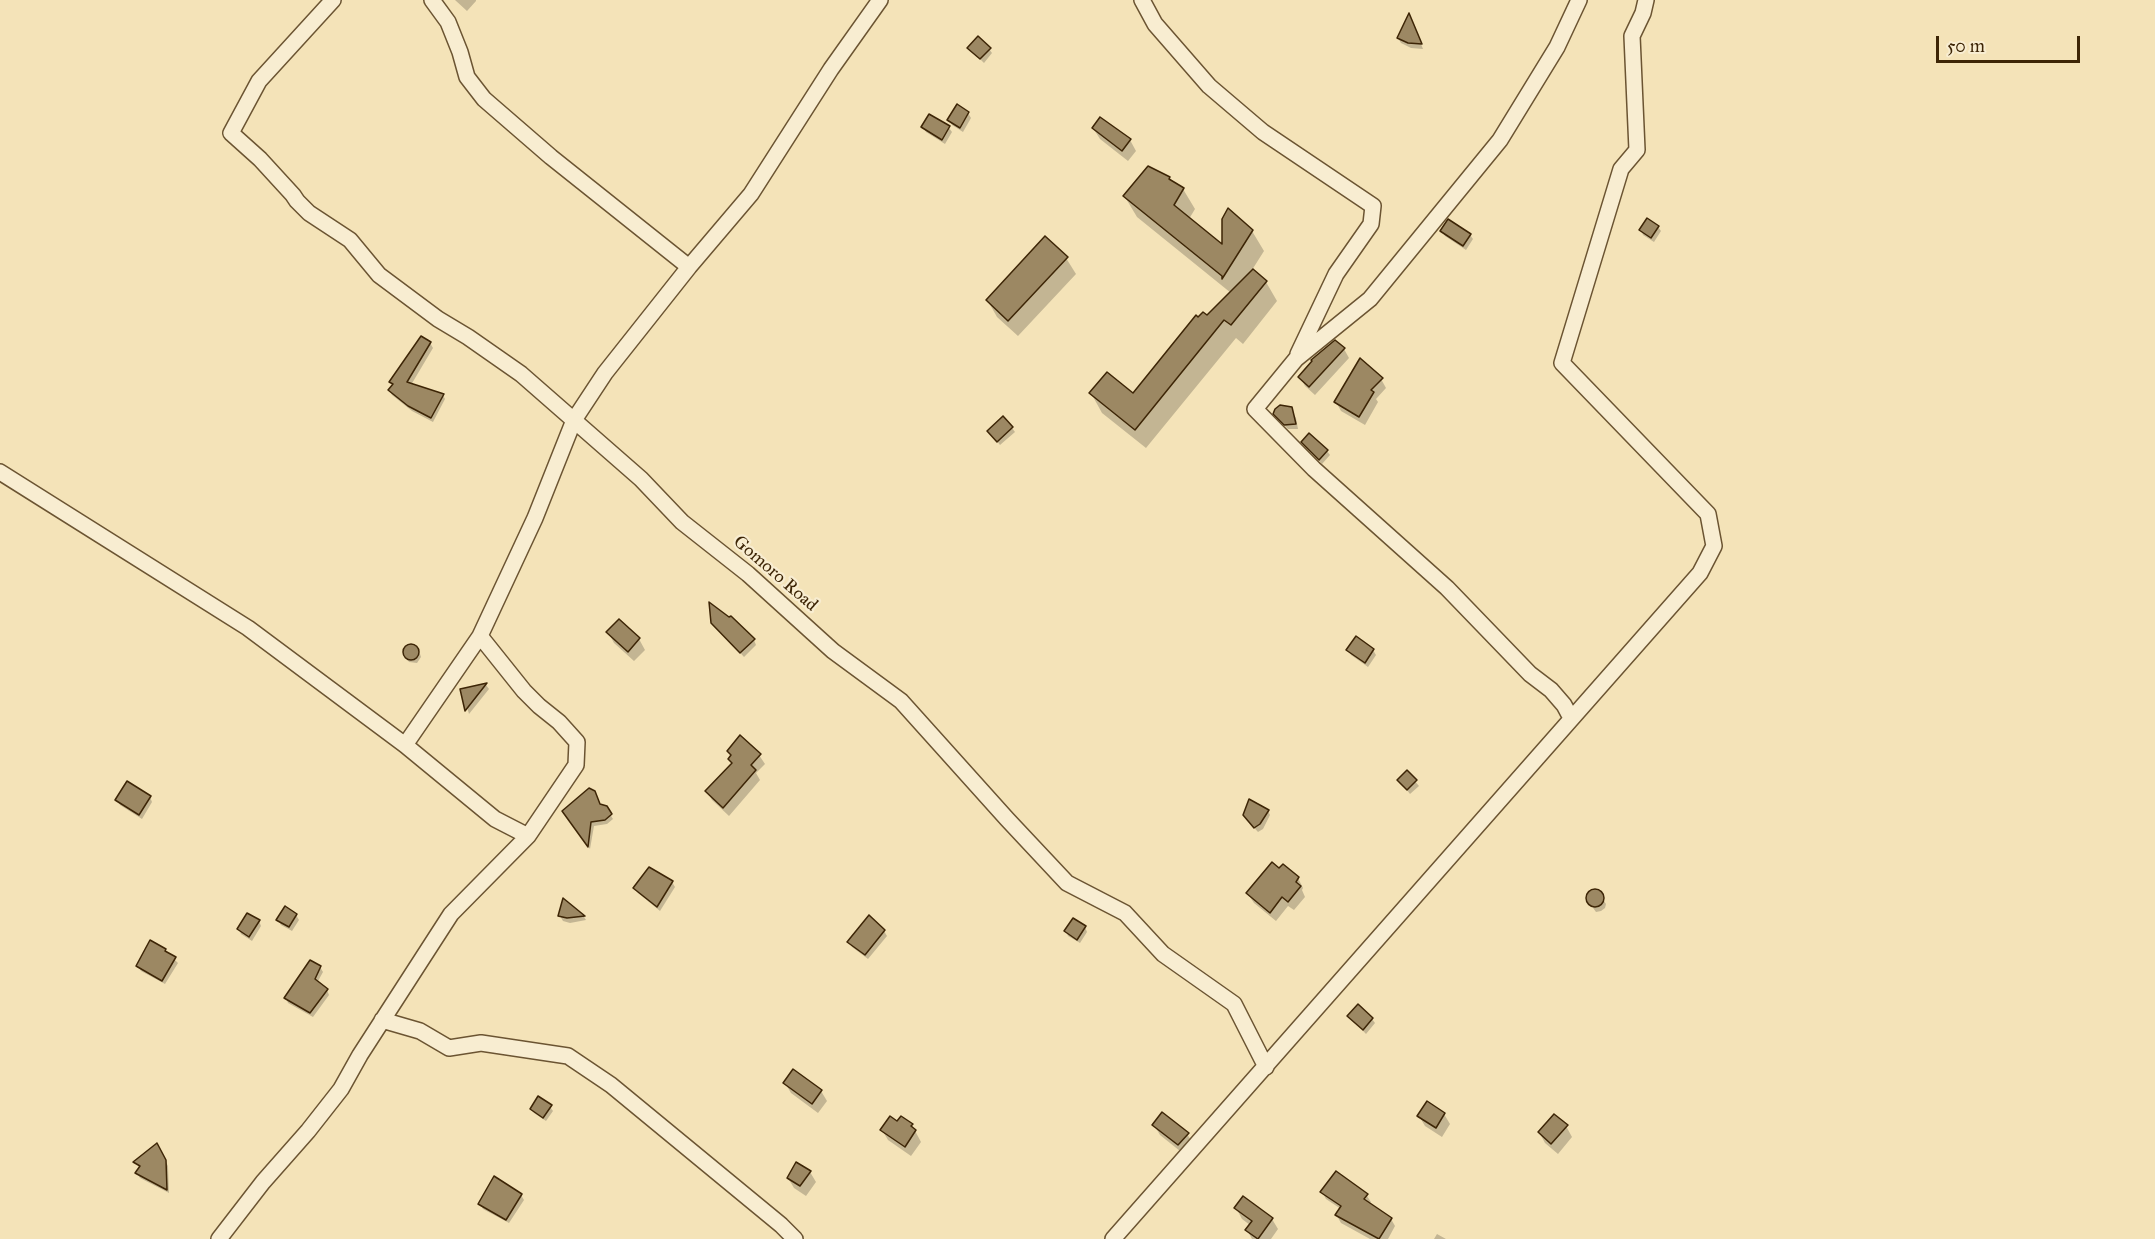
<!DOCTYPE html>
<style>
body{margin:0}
#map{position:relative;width:2155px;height:1239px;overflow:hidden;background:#f4e3b8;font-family:"IM FELL Great Primer",serif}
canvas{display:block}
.scale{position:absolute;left:1936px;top:36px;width:144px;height:27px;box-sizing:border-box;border:3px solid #3d2506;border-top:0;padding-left:8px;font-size:18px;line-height:21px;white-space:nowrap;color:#3d2506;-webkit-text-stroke:4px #f8edd1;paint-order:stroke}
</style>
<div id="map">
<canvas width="2155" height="1239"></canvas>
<div class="scale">50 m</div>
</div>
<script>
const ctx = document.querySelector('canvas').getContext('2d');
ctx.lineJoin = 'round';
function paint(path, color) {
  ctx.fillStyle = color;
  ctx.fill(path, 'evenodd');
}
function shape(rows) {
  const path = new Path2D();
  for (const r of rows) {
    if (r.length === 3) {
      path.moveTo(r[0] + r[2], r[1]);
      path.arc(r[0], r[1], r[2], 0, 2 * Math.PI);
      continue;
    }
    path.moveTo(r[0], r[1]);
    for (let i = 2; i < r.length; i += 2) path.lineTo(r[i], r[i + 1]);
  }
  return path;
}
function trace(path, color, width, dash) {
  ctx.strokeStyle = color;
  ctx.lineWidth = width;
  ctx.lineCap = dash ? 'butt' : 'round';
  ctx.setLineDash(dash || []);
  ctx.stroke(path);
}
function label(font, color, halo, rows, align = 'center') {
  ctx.font = font + ' "IM FELL Great Primer",serif';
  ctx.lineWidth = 4.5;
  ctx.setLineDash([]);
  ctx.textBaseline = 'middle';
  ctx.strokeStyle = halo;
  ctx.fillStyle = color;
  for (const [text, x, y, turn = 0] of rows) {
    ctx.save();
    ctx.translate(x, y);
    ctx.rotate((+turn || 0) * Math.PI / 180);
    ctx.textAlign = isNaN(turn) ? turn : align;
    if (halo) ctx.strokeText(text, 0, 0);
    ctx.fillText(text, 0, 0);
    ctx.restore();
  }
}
const shadow = shape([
 [455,0,476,0,476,1,467,11],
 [1411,19,1423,49,1411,48,1401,43,1398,38],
 [969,48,989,49,992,53,984,63],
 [968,113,971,118,963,132,952,125,949,120],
 [923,127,949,128,952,132,945,144,926,132],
 [1093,128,1130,140,1136,151,1128,161,1100,139],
 [1169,178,1172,182,1183,189,1195,209,1189,219,1223,247,1252,231,1264,251,1252,270,1266,282,1277,301,1243,344,1236,338,1146,448,1102,413,1091,393,1133,395,1231,293,1137,217,1125,197],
 [1658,227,1661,231,1654,242,1643,235,1641,230],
 [1442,231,1470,235,1473,239,1466,250,1445,236],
 [1066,258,1076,274,1018,336,997,317,988,301],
 [430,343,433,348,411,385,443,395,445,399,433,422,412,411,392,395,389,390,393,386,391,382],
 [1344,349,1349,358,1315,395,1305,386,1300,377],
 [1381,379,1386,388,1376,399,1378,402,1365,425,1341,411,1336,402],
 [1290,408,1296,418,1298,429,1288,429,1278,419],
 [1012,428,1015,432,1000,445,989,431],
 [1303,442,1327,451,1330,455,1322,464],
 [619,621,639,639,645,650,634,661,614,643,608,632],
 [712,622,754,640,756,645,744,657],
 [408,645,414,646,420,654,421,657,417,663,409,662,404,653],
 [1348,650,1373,650,1376,655,1368,667,1351,655],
 [486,685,489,689,469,714,462,690],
 [729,751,759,755,765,764,756,773,760,780,729,816,712,800,707,791,732,764,729,759,732,757],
 [1407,772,1419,786,1410,794,1399,780],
 [150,797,152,802,142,819,120,805,117,800],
 [600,806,606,808,613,819,607,824,594,826,590,849,567,816],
 [1268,811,1270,815,1263,829,1258,832,1247,820],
 [1280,870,1298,878,1303,888,1302,890,1305,897,1294,910,1288,906,1276,921,1254,903,1248,894],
 [672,882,675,887,660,911,638,893,635,888],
 [1594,891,1598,892,1606,904,1605,908,1601,911,1596,912,1588,901,1589,893],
 [564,901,584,917,586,920,570,923,563,921,560,916],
 [296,915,299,920,292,931,281,925,278,920],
 [259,921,261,926,252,941,241,934,239,929],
 [1085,927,1087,932,1080,943,1068,936,1066,931],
 [884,931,887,936,868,959,852,947,849,942],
 [165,950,178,963,165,984,141,971,138,966],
 [320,967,323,972,317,983,327,990,329,995,313,1017,288,1003,286,998],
 [1349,1016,1372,1019,1375,1023,1366,1034],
 [785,1083,821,1091,827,1101,818,1113,791,1093],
 [550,1107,553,1111,546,1121,534,1113,531,1109],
 [1444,1114,1450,1124,1442,1137,1425,1126,1419,1116],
 [897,1123,912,1125,921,1142,911,1156,888,1140,882,1130],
 [1154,1125,1187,1134,1194,1145,1185,1155,1160,1135],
 [1566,1126,1572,1137,1558,1154,1545,1143,1539,1132],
 [157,1145,168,1166,169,1193,140,1178,137,1173,140,1168,135,1162],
 [810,1172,816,1182,806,1196,794,1188,788,1178],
 [1322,1192,1366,1195,1361,1206,1367,1196,1371,1202,1369,1204,1391,1219,1395,1226,1388,1239,1370,1239,1341,1223,1337,1216,1341,1209,1326,1199],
 [521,1195,524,1200,509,1223,483,1209,480,1204],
 [1236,1208,1272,1219,1278,1229,1271,1239,1252,1239,1247,1230,1250,1225,1242,1219],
 [1437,1234,1446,1239,1434,1239]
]);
const building = shape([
 [1409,13,1422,44,1408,43,1397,38,1409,13],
 [978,36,991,48,980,59,967,48,978,36],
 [957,104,969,112,960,128,947,120,957,104],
 [929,114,950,126,942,140,921,127,929,114],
 [1100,117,1131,139,1122,151,1092,128,1100,117],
 [1148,166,1170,177,1169,179,1184,188,1174,205,1222,244,1222,219,1228,208,1253,230,1222,279,1222,276,1123,196,1148,166],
 [1647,218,1659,226,1651,238,1639,230,1647,218],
 [1448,219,1471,234,1463,246,1440,231,1448,219],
 [1045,236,1068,257,1008,321,986,300,1045,236],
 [1253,269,1267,281,1231,325,1224,320,1135,430,1089,393,1107,372,1133,393,1196,315,1198,317,1203,312,1207,315,1253,269],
 [421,336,431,342,407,382,444,394,431,418,408,406,388,390,393,384,389,382,421,336],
 [1335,340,1345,348,1309,387,1298,377,1312,361,1311,360,1335,340],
 [1360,358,1383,378,1371,390,1374,392,1359,417,1334,402,1360,358],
 [1280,405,1292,407,1296,424,1284,425,1273,414,1275,409,1280,405],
 [1003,416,1013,427,997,442,987,431,1003,416],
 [1309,433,1328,450,1319,460,1301,442,1309,433],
 [709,602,729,617,731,616,755,639,740,653,711,623,709,602],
 [619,619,640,638,628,652,606,632,619,619],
 [1356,636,1374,649,1365,663,1346,650,1356,636],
 [411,652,8],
 [487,683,465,711,460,689,487,683],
 [740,735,761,754,751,765,756,770,723,808,705,791,732,763,728,759,731,755,727,751,740,735],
 [1407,770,1417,780,1407,790,1397,780,1407,770],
 [127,781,151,796,139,815,115,800,127,781],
 [589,788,595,791,600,804,607,806,612,814,605,820,591,822,588,847,562,811,589,788],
 [1249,799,1269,810,1260,824,1254,828,1243,815,1249,799],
 [1272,862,1279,868,1283,864,1299,877,1296,882,1301,886,1288,902,1282,897,1270,913,1246,893,1272,862],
 [649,867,673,881,657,907,633,888,649,867],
 [1595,898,9],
 [563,898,585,916,567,918,558,916,563,898],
 [285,906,297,914,289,927,276,920,285,906],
 [247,913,260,920,249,937,237,929,247,913],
 [869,915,885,930,865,955,847,942,869,915],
 [1073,918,1086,926,1077,940,1064,931,1073,918],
 [150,940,166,949,165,951,176,957,162,981,136,966,150,940],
 [310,960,321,966,315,979,328,989,310,1013,284,998,310,960],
 [1358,1004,1373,1018,1363,1030,1347,1016,1358,1004],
 [793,1069,822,1090,812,1104,783,1083,793,1069],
 [538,1096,552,1105,543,1118,530,1109,538,1096],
 [1427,1101,1445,1113,1436,1128,1417,1116,1427,1101],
 [1162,1112,1189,1133,1178,1145,1152,1125,1162,1112],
 [1554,1114,1568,1125,1551,1144,1538,1132,1554,1114],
 [890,1116,897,1121,901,1116,913,1124,911,1126,916,1130,905,1147,880,1130,890,1116],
 [157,1143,166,1160,167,1190,135,1173,140,1166,133,1162,157,1143],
 [796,1162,811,1171,800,1186,787,1178,796,1162],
 [1336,1171,1368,1194,1364,1199,1392,1218,1379,1239,1335,1215,1341,1206,1320,1192,1336,1171],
 [494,1176,522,1194,506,1220,478,1204,494,1176],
 [1243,1196,1273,1218,1258,1239,1245,1230,1252,1221,1234,1208,1243,1196]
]);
const minor = shape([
 [333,0,259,81,231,133,260,159,293,195,297,201,309,213,350,240,379,275,438,319,468,337,521,374,641,479,682,522,748,574,833,651,901,701,1007,819,1067,883,1125,913,1163,954,1234,1004,1266,1067],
 [432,0,448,22,460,52,467,77,484,99,551,157,689,267],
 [1142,0,1155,24,1209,86,1263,132,1373,206,1371,224,1336,274,1298,354],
 [0,472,248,628,405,745,495,819,528,836],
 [1571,718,1564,705,1551,690,1530,674,1447,588,1314,469,1255,409,1296,359,1370,299,1500,140,1557,47,1579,0],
 [405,745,480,636],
 [382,1020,420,1031,449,1048,481,1043,568,1056,611,1085,781,1225,795,1239],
 [219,1239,263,1182,308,1131,341,1089,360,1055,451,914,528,836,576,765,577,742,559,722,539,706,524,691,480,636,535,518,574,420,605,373,689,267,751,194,831,69,880,0],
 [1113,1239,1700,573,1714,546,1708,514,1562,363,1621,169,1637,150,1632,36,1643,13,1646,0]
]);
const streetNames = [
 ["Gomoro Road",775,574,41]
];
paint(shadow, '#0003');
paint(building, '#9c8863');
trace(building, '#3d2506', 1.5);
trace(minor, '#6b5432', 18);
trace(minor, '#f8edd1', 15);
label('18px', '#3d2506', '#f8edd1', streetNames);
</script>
